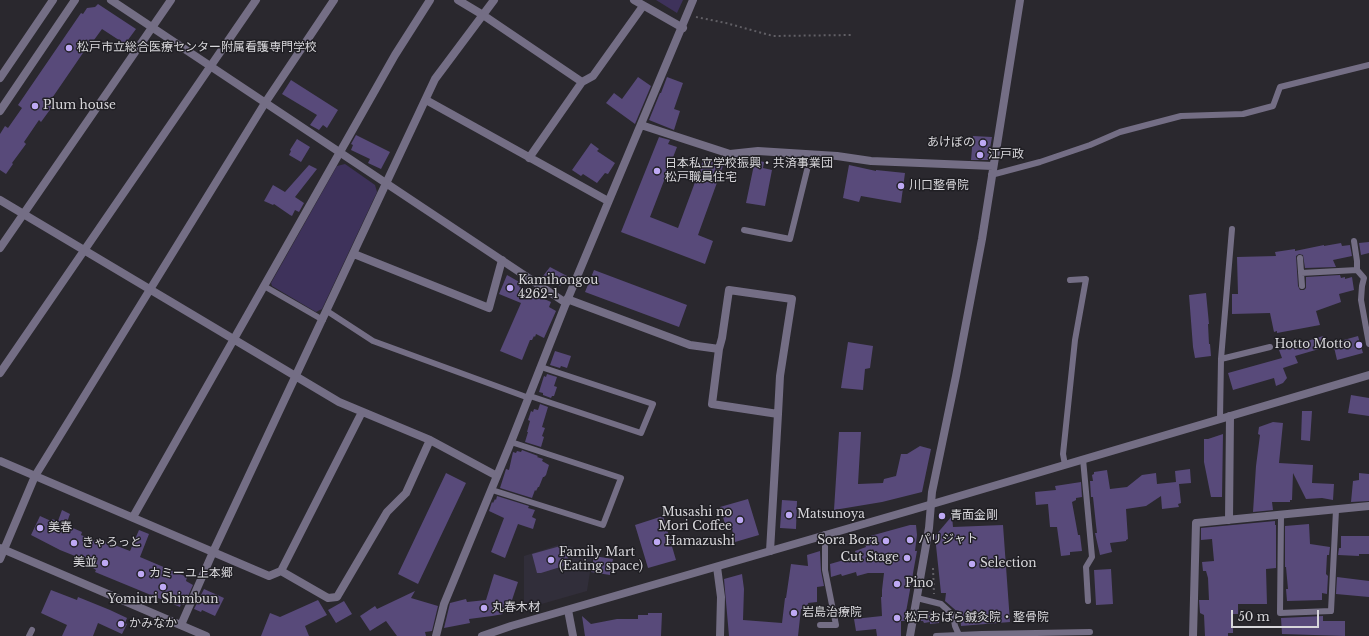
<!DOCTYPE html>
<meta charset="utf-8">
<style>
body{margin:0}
#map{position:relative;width:1369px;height:636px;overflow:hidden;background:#2a282e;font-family:"Libre Baskerville",serif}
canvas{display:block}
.scale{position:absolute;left:1231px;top:610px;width:88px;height:18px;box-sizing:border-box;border:2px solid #d7d6da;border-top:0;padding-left:5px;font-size:12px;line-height:14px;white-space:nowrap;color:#d7d6da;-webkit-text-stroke:3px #201f24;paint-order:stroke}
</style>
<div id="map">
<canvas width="1369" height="636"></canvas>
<div class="scale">50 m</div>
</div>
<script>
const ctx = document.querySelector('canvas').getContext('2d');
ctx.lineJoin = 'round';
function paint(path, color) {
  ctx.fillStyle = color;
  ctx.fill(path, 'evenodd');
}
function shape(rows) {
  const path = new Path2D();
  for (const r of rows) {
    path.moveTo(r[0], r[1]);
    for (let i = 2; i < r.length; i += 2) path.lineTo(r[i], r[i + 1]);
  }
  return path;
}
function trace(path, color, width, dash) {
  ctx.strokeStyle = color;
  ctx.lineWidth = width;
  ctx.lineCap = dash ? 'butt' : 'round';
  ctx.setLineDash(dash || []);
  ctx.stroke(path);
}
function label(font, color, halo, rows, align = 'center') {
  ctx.font = font + ' "Libre Baskerville","Noto Sans JP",serif';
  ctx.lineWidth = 3;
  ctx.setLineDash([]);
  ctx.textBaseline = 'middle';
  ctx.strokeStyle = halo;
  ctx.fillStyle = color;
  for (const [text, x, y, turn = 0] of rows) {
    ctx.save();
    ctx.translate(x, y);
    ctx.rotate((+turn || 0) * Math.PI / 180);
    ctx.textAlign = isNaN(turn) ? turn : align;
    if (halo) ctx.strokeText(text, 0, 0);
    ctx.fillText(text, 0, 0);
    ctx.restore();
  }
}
const built = shape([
 [564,543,576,549,593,553,587,591,524,609,524,556]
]);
const green = shape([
 [656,0,683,0,677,13],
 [345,164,375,185,377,192,322,309,316,312,272,286,271,283,337,166]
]);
const building = shape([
 [98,4,136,29,125,44,102,29,86,51,85,50,48,104,52,107,41,122,39,120,24,142,26,144,12,163,13,164,6,174,0,170,0,134,5,126,8,128,22,108,18,105,81,13,83,14,87,8,95,7],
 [638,77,651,86,635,124,606,103,614,93,622,99],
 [667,77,683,83,674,109,680,111,674,130,649,120,660,93,661,93],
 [291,80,338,110,327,128,323,125,319,130,310,125,317,115,282,94],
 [356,135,390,152,381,169,368,163,370,159,351,150,353,145,351,144],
 [973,136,992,137,988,160,971,160],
 [659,137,670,140,668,144,677,147,650,217,678,228,704,158,723,166,698,235,713,241,705,264,621,232],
 [297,139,310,147,301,162,289,155,291,151,290,150],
 [591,143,599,149,597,151,615,163,608,174,605,173,597,183,583,174,581,176,572,170],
 [755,160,764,162,763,168,772,170,765,206,746,203],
 [309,165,317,169,295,197,304,203,299,212,295,210,292,216,290,215,274,204,273,205,264,201,273,185,285,192],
 [849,165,876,171,876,170,905,173,901,203,861,196,859,202,843,198],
 [1369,242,1369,253,1361,255,1359,243],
 [1341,243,1342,246,1350,245,1352,256,1333,260,1336,267,1305,268,1303,255,1299,254,1296,256,1298,286,1300,290,1304,290,1306,288,1306,277,1340,275,1341,278,1345,277,1345,279,1352,277,1354,290,1339,294,1341,302,1316,311,1320,325,1277,333,1277,331,1274,332,1270,313,1232,314,1232,294,1238,294,1237,257,1276,256,1275,252,1295,249,1295,251,1324,245,1324,246],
 [550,267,567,276,560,286,543,276],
 [594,270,687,305,679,327,585,292],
 [507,275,521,283,519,287,533,292,533,294,551,302,549,307,556,311,544,338,536,334,535,337,534,336,532,340,530,340,522,360,500,351,521,303,499,294],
 [1206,293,1209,324,1208,324,1209,344,1210,344,1211,356,1195,358,1193,347,1189,295],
 [1323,336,1326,347,1295,356,1298,363,1283,368,1287,378,1283,383,1276,386,1274,378,1233,390,1228,373,1282,358,1279,350],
 [1358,336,1363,353,1337,360,1333,343],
 [848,342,873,346,870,368,865,369,863,390,841,388],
 [555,351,571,356,567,368,561,366,560,368,550,365],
 [547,374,557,377,554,386,557,387,554,396,552,396,551,398,543,395,543,393,539,392,544,376,546,377],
 [1351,395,1369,398,1369,416,1348,413],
 [540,404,548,407,542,427,545,428,542,436,544,437,541,447,525,442,528,432,527,432,530,421,528,420,531,411,533,412,534,409,538,410],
 [1302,411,1312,411,1310,441,1301,440],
 [1273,422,1283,423,1279,463,1313,465,1312,483,1334,484,1333,500,1322,498,1306,499,1293,473,1292,500,1290,500,1290,502,1272,502,1273,510,1253,512,1256,466,1260,435,1258,434,1259,427],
 [839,432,861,432,858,484,883,483,884,479,896,476,901,454,907,454,920,446,931,449,922,492,882,502,834,510],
 [1223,434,1222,497,1211,497,1204,462,1204,439,1208,439],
 [522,450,538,456,537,457,543,459,542,461,549,465,546,475,544,477,543,477,539,487,538,487,536,491,535,490,532,498,500,488,506,469,509,470,513,452,516,453,517,451,521,452],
 [1190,469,1191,483,1179,484,1181,503,1178,504,1179,507,1162,509,1161,496,1146,506,1126,509,1128,539,1126,540,1126,541,1110,543,1112,552,1100,555,1095,533,1097,533,1096,525,1093,497,1091,497,1090,481,1093,481,1092,475,1094,474,1094,472,1107,470,1110,489,1127,487,1142,475,1156,473,1157,484,1176,482,1175,471],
 [446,473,466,483,418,584,398,574],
 [1359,473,1369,474,1369,501,1351,502,1353,481,1359,480],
 [1081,482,1082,497,1076,498,1076,500,1072,502,1078,535,1080,535,1082,551,1070,552,1070,555,1061,556,1057,527,1050,527,1048,504,1036,505,1035,492,1056,490,1055,486],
 [497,496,529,506,528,508,535,510,532,517,536,519,533,529,518,524,505,558,491,552,504,518,489,511,492,502,493,503,495,499,496,500],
 [748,499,759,535,735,542,732,529,727,531,720,507],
 [782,500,797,501,796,529,780,528],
 [62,510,70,514,66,525,82,532,81,535,103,544,104,541,130,551,139,530,149,534,140,557,187,577,186,581,193,585,184,605,181,604,180,607,95,572,96,570,93,568,95,564,60,550,31,535,40,516,51,521,52,519,58,521],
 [663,516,676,560,648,568,635,525],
 [952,516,953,527,1003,525,1010,622,961,626,960,614,945,601,946,593,941,593,935,536],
 [1275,521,1275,525,1276,525,1276,568,1266,569,1267,604,1238,604,1238,614,1233,614,1233,633,1228,633,1228,636,1205,636,1204,615,1200,613,1199,600,1209,600,1208,578,1206,571,1203,571,1202,562,1214,561,1212,539,1201,540,1201,528],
 [1309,524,1310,544,1330,547,1329,555,1327,555,1326,574,1328,576,1327,594,1322,593,1322,600,1287,601,1286,589,1288,589,1286,567,1285,567,1285,526],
 [910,525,916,525,917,535,915,551,917,551,906,612,909,612,907,621,901,621,901,636,877,636,876,629,856,631,854,619,882,616,881,597,882,597,882,590,884,573,868,573,857,576,856,572,842,576,841,574,831,577,830,564,851,558,851,556,856,555,855,551,866,547,863,538],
 [1341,536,1369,536,1369,554,1359,554,1359,556,1338,555,1339,548,1341,548],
 [564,545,570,564,541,573,537,573,532,554],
 [820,551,821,571,824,586,817,587,817,602,808,603,809,608,801,609,798,636,729,636,724,579,742,574,744,589,743,620,782,623,785,598,786,598,791,564,808,566,807,555],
 [594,556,613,559,610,575,591,572],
 [1111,569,1113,604,1096,605,1094,570],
 [494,574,518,582,511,603,513,610,502,612,503,614,492,616,469,619,470,623,444,628,450,603,466,599,467,602,486,600],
 [1337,577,1369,581,1369,597,1336,594],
 [204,589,224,598,215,616,202,610,201,612,194,609],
 [51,590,77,600,78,597,110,610,127,618,125,623,127,624,122,634,98,623,93,636,62,636,67,625,41,613],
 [415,591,411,598,438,606,432,631,425,632,426,636,397,636,386,621,370,631,360,616,375,606,377,609],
 [318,600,327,615,305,626,309,636,261,636,270,613,280,617],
 [344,601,352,614,336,623,328,610],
 [920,612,939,612,939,623,930,624,930,622,924,623,923,621,918,621],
 [648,613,662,613,661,636,585,636,582,616,591,624,617,619,638,619,638,615,648,615],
 [1323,616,1323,621,1345,621,1345,636,1282,634,1281,618]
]);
const path = shape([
 [696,17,726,23,773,36,853,35],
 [933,568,934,594]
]);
const service = shape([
 [991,175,1040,162,1090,145,1120,132,1181,116,1243,114,1273,106,1280,87,1369,65],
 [744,230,790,239,811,154],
 [1354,241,1357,261,1357,270],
 [1300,258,1302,286],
 [1301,273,1357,270,1364,278,1362,286,1361,300,1369,344],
 [264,286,323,320],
 [327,311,373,341,529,398],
 [1221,359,1270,347],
 [530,396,641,433,653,404,541,367],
 [1220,419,1221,359,1232,229],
 [1083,459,1092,557,1086,567,1088,601],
 [1065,465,1063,454,1075,340,1086,279,1070,280],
 [492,490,603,525,621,478,511,442],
 [1281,515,1280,613,1331,611,1336,510],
 [917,598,941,604,953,615,955,626,959,635],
 [820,625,836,625,825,570,825,534],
 [29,636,32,630],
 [936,636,982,634,1090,632]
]);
const minor = shape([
 [458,0,483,15,582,82],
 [426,100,608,201],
 [641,125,730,154,758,151,837,156,871,161,993,166],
 [529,158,582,82,593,76,643,6],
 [0,200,339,402,430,440,497,476],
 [0,248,171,0],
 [354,254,489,308,502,260],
 [567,299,690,345,719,349,712,404,778,414,780,376,792,299,729,290,722,338,719,349],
 [0,373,256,0],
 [0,461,269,576,281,571,362,412],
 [133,517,395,55,430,0],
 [1229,520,1230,416],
 [770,551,778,414],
 [0,559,35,476,265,103,334,0],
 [717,567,721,597,720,636],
 [281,571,328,598,337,597,387,512,406,493,430,440],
 [568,610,573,636],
 [181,625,213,552,435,79,494,0],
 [436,636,444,604,511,442,566,303,693,0],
 [910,636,929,528,932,492,956,376,982,239,1020,0],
 [1193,636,1196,523,1369,506]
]);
const tertiary = shape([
 [111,0,566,303],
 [634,0,683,28],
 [0,78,53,0],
 [0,111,75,0],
 [0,548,206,636],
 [482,636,511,626,912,510,1369,375]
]);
const markers = [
 [69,48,4,"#bea9f4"],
 [35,106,4,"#bea9f4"],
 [983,143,4,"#bea9f4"],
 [980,155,4,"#bea9f4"],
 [657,171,4,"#bea9f4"],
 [901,186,4,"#bea9f4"],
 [510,288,4,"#bea9f4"],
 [1359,345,4,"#bea9f4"],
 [789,515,4,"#bea9f4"],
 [942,516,4,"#bea9f4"],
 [740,520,4,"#bea9f4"],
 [40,528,4,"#bea9f4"],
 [910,540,4,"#bea9f4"],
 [886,541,4,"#bea9f4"],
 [657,542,4,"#bea9f4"],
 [74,543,4,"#bea9f4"],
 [907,558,4,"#bea9f4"],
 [551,560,4,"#bea9f4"],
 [105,563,4,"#bea9f4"],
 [972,564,4,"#bea9f4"],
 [141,574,4,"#bea9f4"],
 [897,584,4,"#bea9f4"],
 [163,587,4,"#bea9f4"],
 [484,608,4,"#bea9f4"],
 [794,613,4,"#bea9f4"],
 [897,618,4,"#bea9f4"],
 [121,624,4,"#bea9f4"]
];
const poiNames = [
 ["松戸市立総合医療センター附属看護専門学校",77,48],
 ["Plum house",43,106],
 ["あけぼの",975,143,"right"],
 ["江戸政",988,155],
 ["日本私立学校振興・共済事業団",665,164],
 ["松戸職員住宅",665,178],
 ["川口整骨院",909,186],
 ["Kamihongou",518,281],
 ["4262-1",518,295],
 ["Hotto Motto",1351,345,"right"],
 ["Musashi no",732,513,"right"],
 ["Mori Coffee",732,527,"right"],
 ["Matsunoya",797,515],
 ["青面金剛",950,516],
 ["美春",48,528],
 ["パリジャト",918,540],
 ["Sora Bora",878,541,"right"],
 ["Hamazushi",665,542],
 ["きゃろっと",82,543],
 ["Family Mart",559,553],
 ["(Eating space)",559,567],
 ["Cut Stage",899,558,"right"],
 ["美並",97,563,"right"],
 ["Selection",980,564],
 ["カミーユ上本郷",149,574],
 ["Pino",905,584],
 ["Yomiuri Shimbun",163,600,"center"],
 ["丸春木材",492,608],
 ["岩島治療院",802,613],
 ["松戸おばら鍼灸院・整骨院",905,618],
 ["かみなか",129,624]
];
paint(built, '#312e3a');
paint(green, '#3e325b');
paint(building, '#584a7a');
trace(path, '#615f65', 2, [2, 3]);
trace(service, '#746e85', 6);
trace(minor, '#746e85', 8);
trace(tertiary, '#746e85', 8);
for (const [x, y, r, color] of markers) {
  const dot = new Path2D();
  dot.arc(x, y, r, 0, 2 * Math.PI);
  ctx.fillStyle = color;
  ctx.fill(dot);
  trace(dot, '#201f24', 1.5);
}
label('12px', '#d7d6da', '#201f24', poiNames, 'left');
</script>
